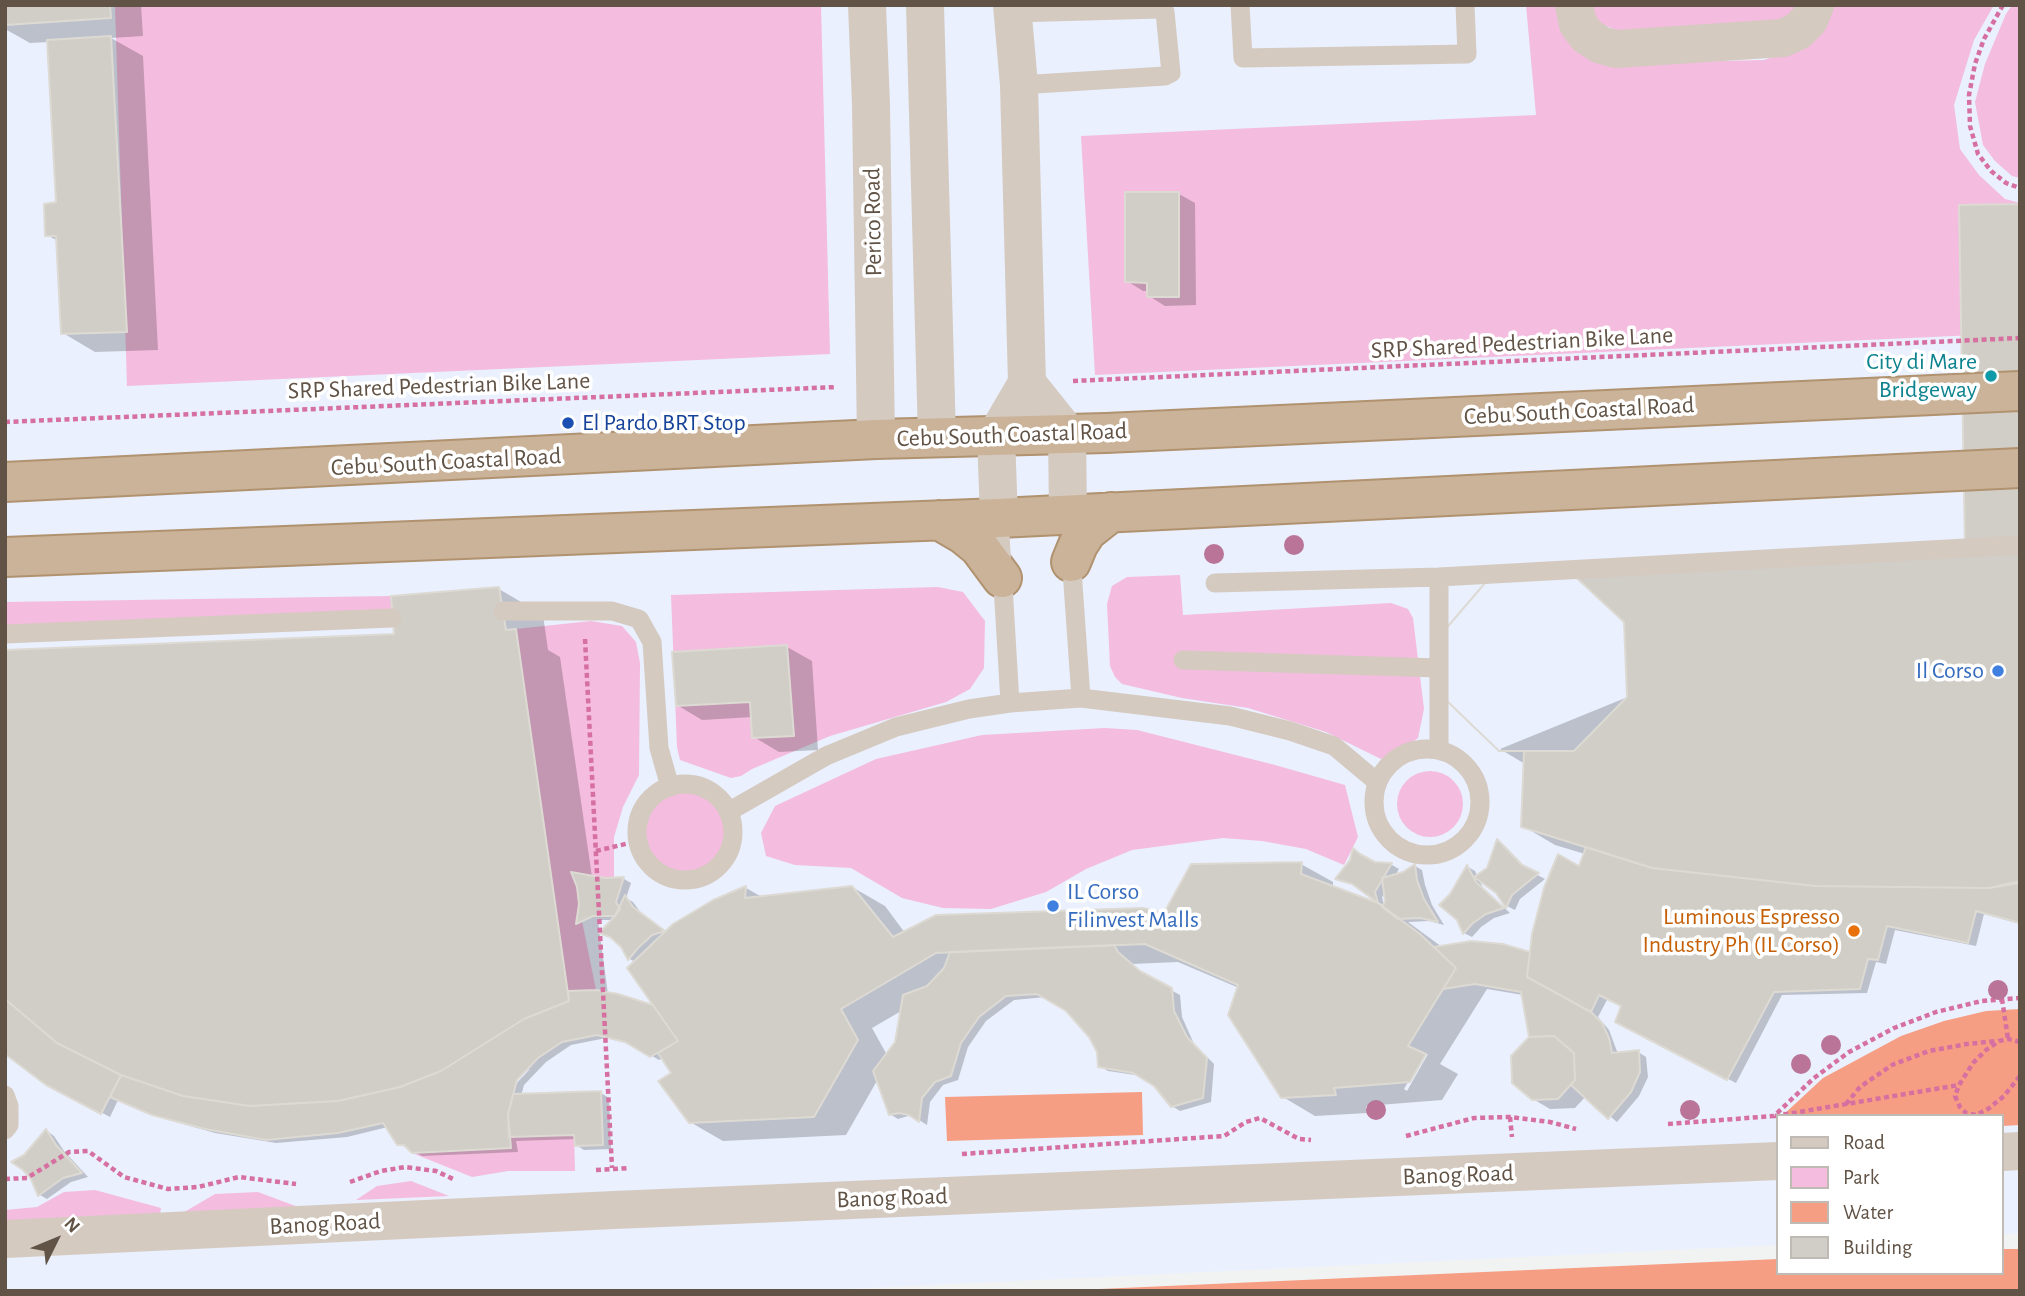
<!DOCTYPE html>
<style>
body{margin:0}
#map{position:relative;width:2025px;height:1296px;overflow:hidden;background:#f1f3f3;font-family:"Alegreya Sans",sans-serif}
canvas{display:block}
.frame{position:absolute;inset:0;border:7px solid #615346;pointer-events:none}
.legend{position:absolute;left:1776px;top:1114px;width:228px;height:161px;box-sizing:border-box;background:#fff;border:2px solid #c0bab5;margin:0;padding:9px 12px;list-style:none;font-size:21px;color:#615346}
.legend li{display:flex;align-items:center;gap:14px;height:35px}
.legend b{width:35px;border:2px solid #c0bab5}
.north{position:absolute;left:21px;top:1205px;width:70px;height:70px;-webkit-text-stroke:5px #fff;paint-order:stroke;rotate:47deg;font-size:19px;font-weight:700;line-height:28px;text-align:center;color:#615346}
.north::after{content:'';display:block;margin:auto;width:24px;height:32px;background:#615346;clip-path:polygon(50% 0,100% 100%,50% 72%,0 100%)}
</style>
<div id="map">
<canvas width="2025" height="1296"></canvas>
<div class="frame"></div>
<ul class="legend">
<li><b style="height:9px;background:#d4cac0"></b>Road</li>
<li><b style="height:19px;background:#f4bcde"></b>Park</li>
<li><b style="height:19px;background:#f69e84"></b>Water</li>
<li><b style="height:19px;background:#d1cdc7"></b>Building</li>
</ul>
<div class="north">N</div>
</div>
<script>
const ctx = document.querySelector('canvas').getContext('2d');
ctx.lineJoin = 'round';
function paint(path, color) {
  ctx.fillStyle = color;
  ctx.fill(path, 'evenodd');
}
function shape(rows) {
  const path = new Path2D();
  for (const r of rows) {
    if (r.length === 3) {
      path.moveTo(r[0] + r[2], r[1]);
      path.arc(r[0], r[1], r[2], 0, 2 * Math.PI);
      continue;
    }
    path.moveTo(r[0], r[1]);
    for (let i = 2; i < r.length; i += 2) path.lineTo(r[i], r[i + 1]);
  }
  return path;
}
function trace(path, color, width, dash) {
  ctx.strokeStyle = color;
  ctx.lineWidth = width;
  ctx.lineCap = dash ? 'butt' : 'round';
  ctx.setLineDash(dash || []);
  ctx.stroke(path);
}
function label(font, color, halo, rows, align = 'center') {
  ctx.font = font + ' "Alegreya Sans",sans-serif';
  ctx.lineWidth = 7;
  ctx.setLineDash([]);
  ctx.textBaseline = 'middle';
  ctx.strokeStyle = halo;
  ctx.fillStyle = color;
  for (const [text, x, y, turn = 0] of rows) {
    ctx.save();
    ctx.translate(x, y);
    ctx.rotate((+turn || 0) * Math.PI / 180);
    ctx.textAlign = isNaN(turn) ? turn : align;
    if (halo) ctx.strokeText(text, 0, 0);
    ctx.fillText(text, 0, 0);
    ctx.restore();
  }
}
const commercial = shape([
 [5,5,2020,5,2020,1233,2002,1234,2002,1116,1778,1116,1778,1245,803,1291,5,1291]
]);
const green = shape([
 [115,5,821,5,830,354,127,386],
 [1526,5,1559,5,1635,63,1764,60,1801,47,1827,5,1994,5,1974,40,1954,105,1960,149,1979,175,2005,199,2020,203,2020,333,1095,375,1081,136,1536,115],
 [1589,5,1799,5,1787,21,1626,34,1597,22],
 [2012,5,2020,5,2020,178,2012,176,1995,161,1983,145,1975,102,1985,64,2006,14],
 [1180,575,1183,615,1391,603,1408,609,1413,618,1424,709,1418,738,1399,752,1381,759,1326,732,1248,708,1182,698,1122,684,1115,677,1110,666,1107,604,1112,586,1127,577],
 [938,587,963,592,985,621,984,668,970,689,946,702,830,736,752,769,741,776,731,778,680,760,677,747,671,595],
 [391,596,392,615,5,628,5,602],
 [591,621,622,626,636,642,640,663,639,775,623,807,614,837,614,878,590,876,577,887,579,904,576,923,582,921,596,990,568,991,516,629],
 [1105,728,1137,730,1275,765,1345,785,1358,837,1344,865,1306,849,1262,841,1223,838,1132,850,1086,869,1046,892,991,909,943,908,902,898,851,868,795,865,766,856,761,833,775,806,876,759,982,735],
 [1430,804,33],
 [685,832,47],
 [574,1135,575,1171,508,1171,472,1177,412,1153,510,1148,509,1137],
 [411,1181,449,1196,356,1200,377,1186],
 [95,1190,161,1208,160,1214,5,1222,5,1210,37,1207,64,1192],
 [258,1192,298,1207,181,1214,215,1194]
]);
const water = shape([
 [2020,1009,2020,1125,2002,1126,2002,1116,1782,1116,1823,1078,1901,1036,1944,1021,1986,1011],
 [1142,1092,1143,1135,947,1141,945,1097],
 [2002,1249,2020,1249,2020,1291,1054,1291,1778,1259,1778,1273,2002,1273]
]);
const shadow = shape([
 [5,5,141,5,143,36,111,38,143,56,158,350,95,352,63,333,58,241,47,235,58,204,49,42,30,43,5,29],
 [1179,194,1195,203,1196,305,1165,306,1149,296,1149,291,1143,291,1127,281],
 [2020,206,2020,924,1984,914,1976,946,1895,930,1886,964,1876,962,1867,993,1782,995,1736,1083,1625,1026,1623,1006,1608,998,1598,1017,1609,1030,1618,1054,1638,1052,1646,1057,1648,1077,1639,1096,1617,1122,1586,1096,1575,1108,1550,1109,1533,1099,1531,1038,1523,995,1487,989,1440,1064,1458,1074,1442,1100,1366,1106,1367,1113,1315,1116,1283,1097,1239,988,1178,962,1132,964,1147,977,1180,995,1182,1017,1194,1044,1214,1064,1211,1102,1180,1111,1172,1106,1155,1085,1142,1076,1108,1071,1100,1066,1098,1052,1090,1036,1067,1010,1046,997,1014,1000,986,1021,968,1047,958,1080,943,1085,930,1102,927,1125,916,1118,908,1116,898,1119,890,1114,878,1079,846,1135,723,1141,690,1122,674,1073,663,1058,659,1060,634,1045,606,1038,571,1045,546,1062,524,1085,521,1096,601,1093,609,1098,611,1149,584,1150,576,1145,576,1139,516,1141,518,1152,422,1156,399,1144,388,1127,347,1137,276,1143,215,1133,162,1118,118,1100,110,1117,47,1083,396,636,499,589,543,615,548,650,560,657,592,877,624,879,631,883,626,898,633,902,641,913,666,933,714,901,746,888,762,897,852,887,885,906,905,933,1164,915,1301,864,1333,882,1333,888,1385,908,1386,892,1382,897,1384,906,1358,887,1338,878,1351,860,1354,851,1375,863,1392,865,1399,869,1395,876,1415,866,1422,870,1425,885,1432,905,1444,925,1429,921,1408,922,1442,947,1532,954,1580,868,1585,854,1555,845,1523,826,1525,764,1500,749,1979,554],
 [601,920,614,920,602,933,615,939,623,946,630,959,635,962,657,1008,608,994,598,921],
 [903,1010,897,1043,887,1055,872,1028],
 [1424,1054,1428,1054,1407,1091,1404,1089],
 [530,1069,512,1088,522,1073],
 [787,647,812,661,818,750,779,752,754,737,753,717,702,720,677,705],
 [1498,841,1505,846,1528,870,1545,879,1520,899,1515,910,1507,906,1497,892,1478,878,1483,888,1510,913,1494,918,1481,927,1472,937,1464,933,1452,895,1468,867,1475,871,1478,877,1488,870],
 [47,1131,54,1136,64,1151,88,1177,71,1182,47,1199,40,1195,25,1157]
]);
const building = shape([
 [5,5,110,5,111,18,5,25,5,5],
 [111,36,127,332,61,334,56,236,45,236,44,204,56,202,47,40,111,36],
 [1125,192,1179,192,1179,297,1147,297,1147,283,1125,282,1125,192],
 [2020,204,2020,547,1965,548,1959,205,2020,204],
 [2020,548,2020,883,1989,888,1815,886,1652,868,1521,827,1524,751,1499,751,1447,701,1443,632,1492,575,2020,548],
 [1568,570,1624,622,1627,697,1574,751,1499,751,1447,701,1443,632,1492,575,1568,570],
 [499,587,506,630,516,629,569,1001,524,1019,441,1071,400,1087,338,1101,250,1106,183,1096,121,1075,57,1043,5,999,5,650,394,634,391,596,499,587],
 [787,645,794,736,752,738,750,702,676,706,672,652,787,645],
 [1497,839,1522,865,1539,873,1512,895,1506,908,1496,893,1474,877,1487,868,1497,839],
 [1586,847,1652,868,1815,886,1989,888,2020,881,2020,923,1976,911,1968,943,1887,926,1878,960,1868,959,1860,989,1774,992,1727,1080,1615,1022,1621,1006,1599,995,1591,1012,1527,977,1532,934,1544,888,1558,854,1579,866,1586,847],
 [1353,848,1360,854,1375,862,1392,863,1375,892,1378,903,1352,884,1335,879,1350,860,1353,848],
 [1302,862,1301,874,1378,903,1420,934,1456,968,1408,1046,1426,1054,1410,1082,1334,1088,1336,1095,1281,1098,1228,1015,1238,985,1145,944,936,953,841,1009,858,1040,814,1117,689,1123,658,1081,671,1073,658,1053,678,1041,627,968,673,924,713,900,746,886,745,898,852,886,893,937,936,915,1143,908,1164,913,1191,864,1302,862],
 [1415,864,1417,880,1424,899,1438,922,1420,918,1398,919,1382,907,1385,901,1382,878,1403,872,1415,864],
 [1467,865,1476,882,1504,908,1486,914,1473,923,1463,934,1457,920,1439,905,1450,894,1467,865],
 [571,872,605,878,624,877,616,902,620,909,615,916,593,916,576,924,579,904,577,887,571,872],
 [625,895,633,907,665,931,652,935,638,948,628,960,621,947,610,937,599,933,615,916,625,895],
 [1471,941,1503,944,1530,952,1527,977,1591,1012,1602,1023,1609,1038,1612,1053,1639,1050,1640,1072,1631,1092,1608,1119,1571,1085,1575,1080,1574,1053,1554,1036,1529,1037,1521,992,1475,984,1443,989,1456,968,1434,947,1471,941],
 [1114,945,1118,952,1140,971,1172,988,1174,1011,1187,1037,1207,1058,1203,1098,1171,1107,1154,1086,1133,1073,1098,1067,1097,1052,1089,1037,1066,1011,1037,994,1006,996,979,1017,961,1043,951,1076,935,1082,922,1098,919,1122,909,1115,899,1113,889,1115,873,1071,895,1042,903,995,927,986,944,968,950,952,1114,945],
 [596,990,618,994,653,1005,678,1041,650,1057,625,1042,597,1035,562,1042,538,1058,517,1080,508,1114,511,1148,412,1153,404,1145,397,1145,383,1123,338,1133,266,1140,205,1129,152,1115,110,1097,121,1075,183,1096,250,1106,338,1101,400,1087,441,1071,524,1019,569,1001,568,991,596,990],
 [5,999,57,1043,121,1075,101,1114,46,1085,5,1054,5,999],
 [1554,1036,1574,1053,1575,1080,1558,1099,1532,1100,1512,1083,1511,1056,1529,1037,1554,1036],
 [601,1091,603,1145,575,1146,574,1135,509,1137,508,1114,513,1094,601,1091],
 [46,1129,56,1145,82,1173,63,1178,38,1196,31,1179,23,1170,11,1162,24,1155,46,1129]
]);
const path = shape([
 [2003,5,1984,39,1975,64,1969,95,1970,126,1978,154,1991,171,2006,183,2020,188],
 [1073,381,2020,338],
 [5,422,837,387],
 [585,639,612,1168],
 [596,851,638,841],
 [2002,999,2008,1039],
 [2020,1042,2008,1039,1999,1041,1986,1050,1973,1063,1959,1085,1955,1096,1960,1107,1966,1113,1976,1115,1988,1109,2004,1096,2020,1076],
 [1846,1104,1860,1087,1892,1065,1929,1051,1967,1044,1997,1041],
 [1775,1116,1959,1085],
 [1510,1117,1512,1137],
 [1668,1124,1774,1116,1814,1078,1849,1052,1894,1028,1936,1012,1982,1001,2020,998],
 [1406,1136,1474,1118,1510,1117,1550,1122,1576,1129],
 [962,1154,1224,1136,1246,1122,1260,1118,1299,1139,1311,1140],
 [596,1170,629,1168],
 [5,1179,27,1178,69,1152,88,1151,124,1177,168,1189,198,1187,239,1177,296,1184],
 [350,1182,381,1171,405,1167,436,1171,453,1179]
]);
const service = shape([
 [1240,5,1243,58,1467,54,1465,5],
 [1013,13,1160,9],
 [1019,85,1165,76,1171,73,1165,12,1160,9,1160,5],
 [999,518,1010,703],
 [1071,556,1081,698],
 [1439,577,1439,750],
 [1215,583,1439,577,2020,545],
 [503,611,612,611,639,619,652,642,659,748,670,787],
 [5,634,392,618],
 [1183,660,1439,668],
 [1427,802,53],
 [685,832,48],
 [728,812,826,756,896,727,969,709,1010,703,1081,698,1230,716,1290,731,1334,746,1377,782],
 [5,1095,9,1106,9,1125,5,1130]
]);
const minor = shape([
 [867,5,871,105,876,439],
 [925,5,937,437],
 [1012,5,1019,85,1027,383],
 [1574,5,1578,24,1587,36,1601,45,1616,49,1783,38,1798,31,1809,20,1815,5],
 [1027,383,1067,433,1068,514],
 [999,518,996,436,1027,383],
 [2002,1152,2020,1151],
 [5,1239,614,1210,1778,1161]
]);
const trunk = shape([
 [5,482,876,439,1106,433,2020,391],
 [939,520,963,534,979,547,1002,578],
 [5,557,999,518,2020,468],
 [1071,562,1078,545,1087,531,1111,512]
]);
const trees = [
 [1294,545],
 [1214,554],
 [1998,990],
 [1831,1045],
 [1801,1064],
 [1376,1110],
 [1690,1110]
];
const markers = [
 [1991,376,7,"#0f9aa8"],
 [568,423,7,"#1a4fb4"],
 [1998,671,7,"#3f7fe0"],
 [1053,906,7,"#3f7fe0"],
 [1854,931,7,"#e8710a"]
];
const streetNames = [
 ["Perico Road",873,222,-91],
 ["SRP Shared Pedestrian Bike Lane",1522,343,-3],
 ["SRP Shared Pedestrian Bike Lane",439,386,-2],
 ["Cebu South Coastal Road",1579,411,-3],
 ["Cebu South Coastal Road",1012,435,-2],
 ["Cebu South Coastal Road",446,462,-3],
 ["Banog Road",1458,1175,-2],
 ["Banog Road",892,1198,-2],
 ["Banog Road",325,1224,-3]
];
const cultureNames = [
 ["City di Mare",1977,362],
 ["Bridgeway",1977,390]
];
const transitNames = [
 ["El Pardo BRT Stop",582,423]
];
const shopNames = [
 ["Il Corso",1984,671],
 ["IL Corso",1067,892,"left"],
 ["Filinvest Malls",1067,920,"left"]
];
const foodNames = [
 ["Luminous Espresso",1840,917],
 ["Industry Ph (IL Corso)",1840,945]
];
paint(commercial, '#eaf0fe');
paint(green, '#f4bcde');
paint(water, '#f69e84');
paint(shadow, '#0003');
paint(building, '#d1cdc7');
trace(building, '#dddad4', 2);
trace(trunk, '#b0926f', 42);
trace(path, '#d670a1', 4.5, [5, 3.5]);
trace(service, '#d4cac0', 19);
trace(minor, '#d4cac0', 38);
trace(trunk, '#cbb399', 38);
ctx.fillStyle = '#b97497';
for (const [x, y] of trees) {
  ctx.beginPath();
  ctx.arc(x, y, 10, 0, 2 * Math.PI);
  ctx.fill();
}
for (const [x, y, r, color] of markers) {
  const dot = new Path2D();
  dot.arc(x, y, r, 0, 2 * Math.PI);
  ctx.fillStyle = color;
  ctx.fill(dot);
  trace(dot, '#fff', 2.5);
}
label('24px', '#615346', '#fff', streetNames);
label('24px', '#0d838f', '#fff', cultureNames, 'right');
label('24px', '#164399', '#fff', transitNames, 'left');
label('24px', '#366cbe', '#fff', shopNames, 'right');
label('24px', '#c56008', '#fff', foodNames, 'right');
</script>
